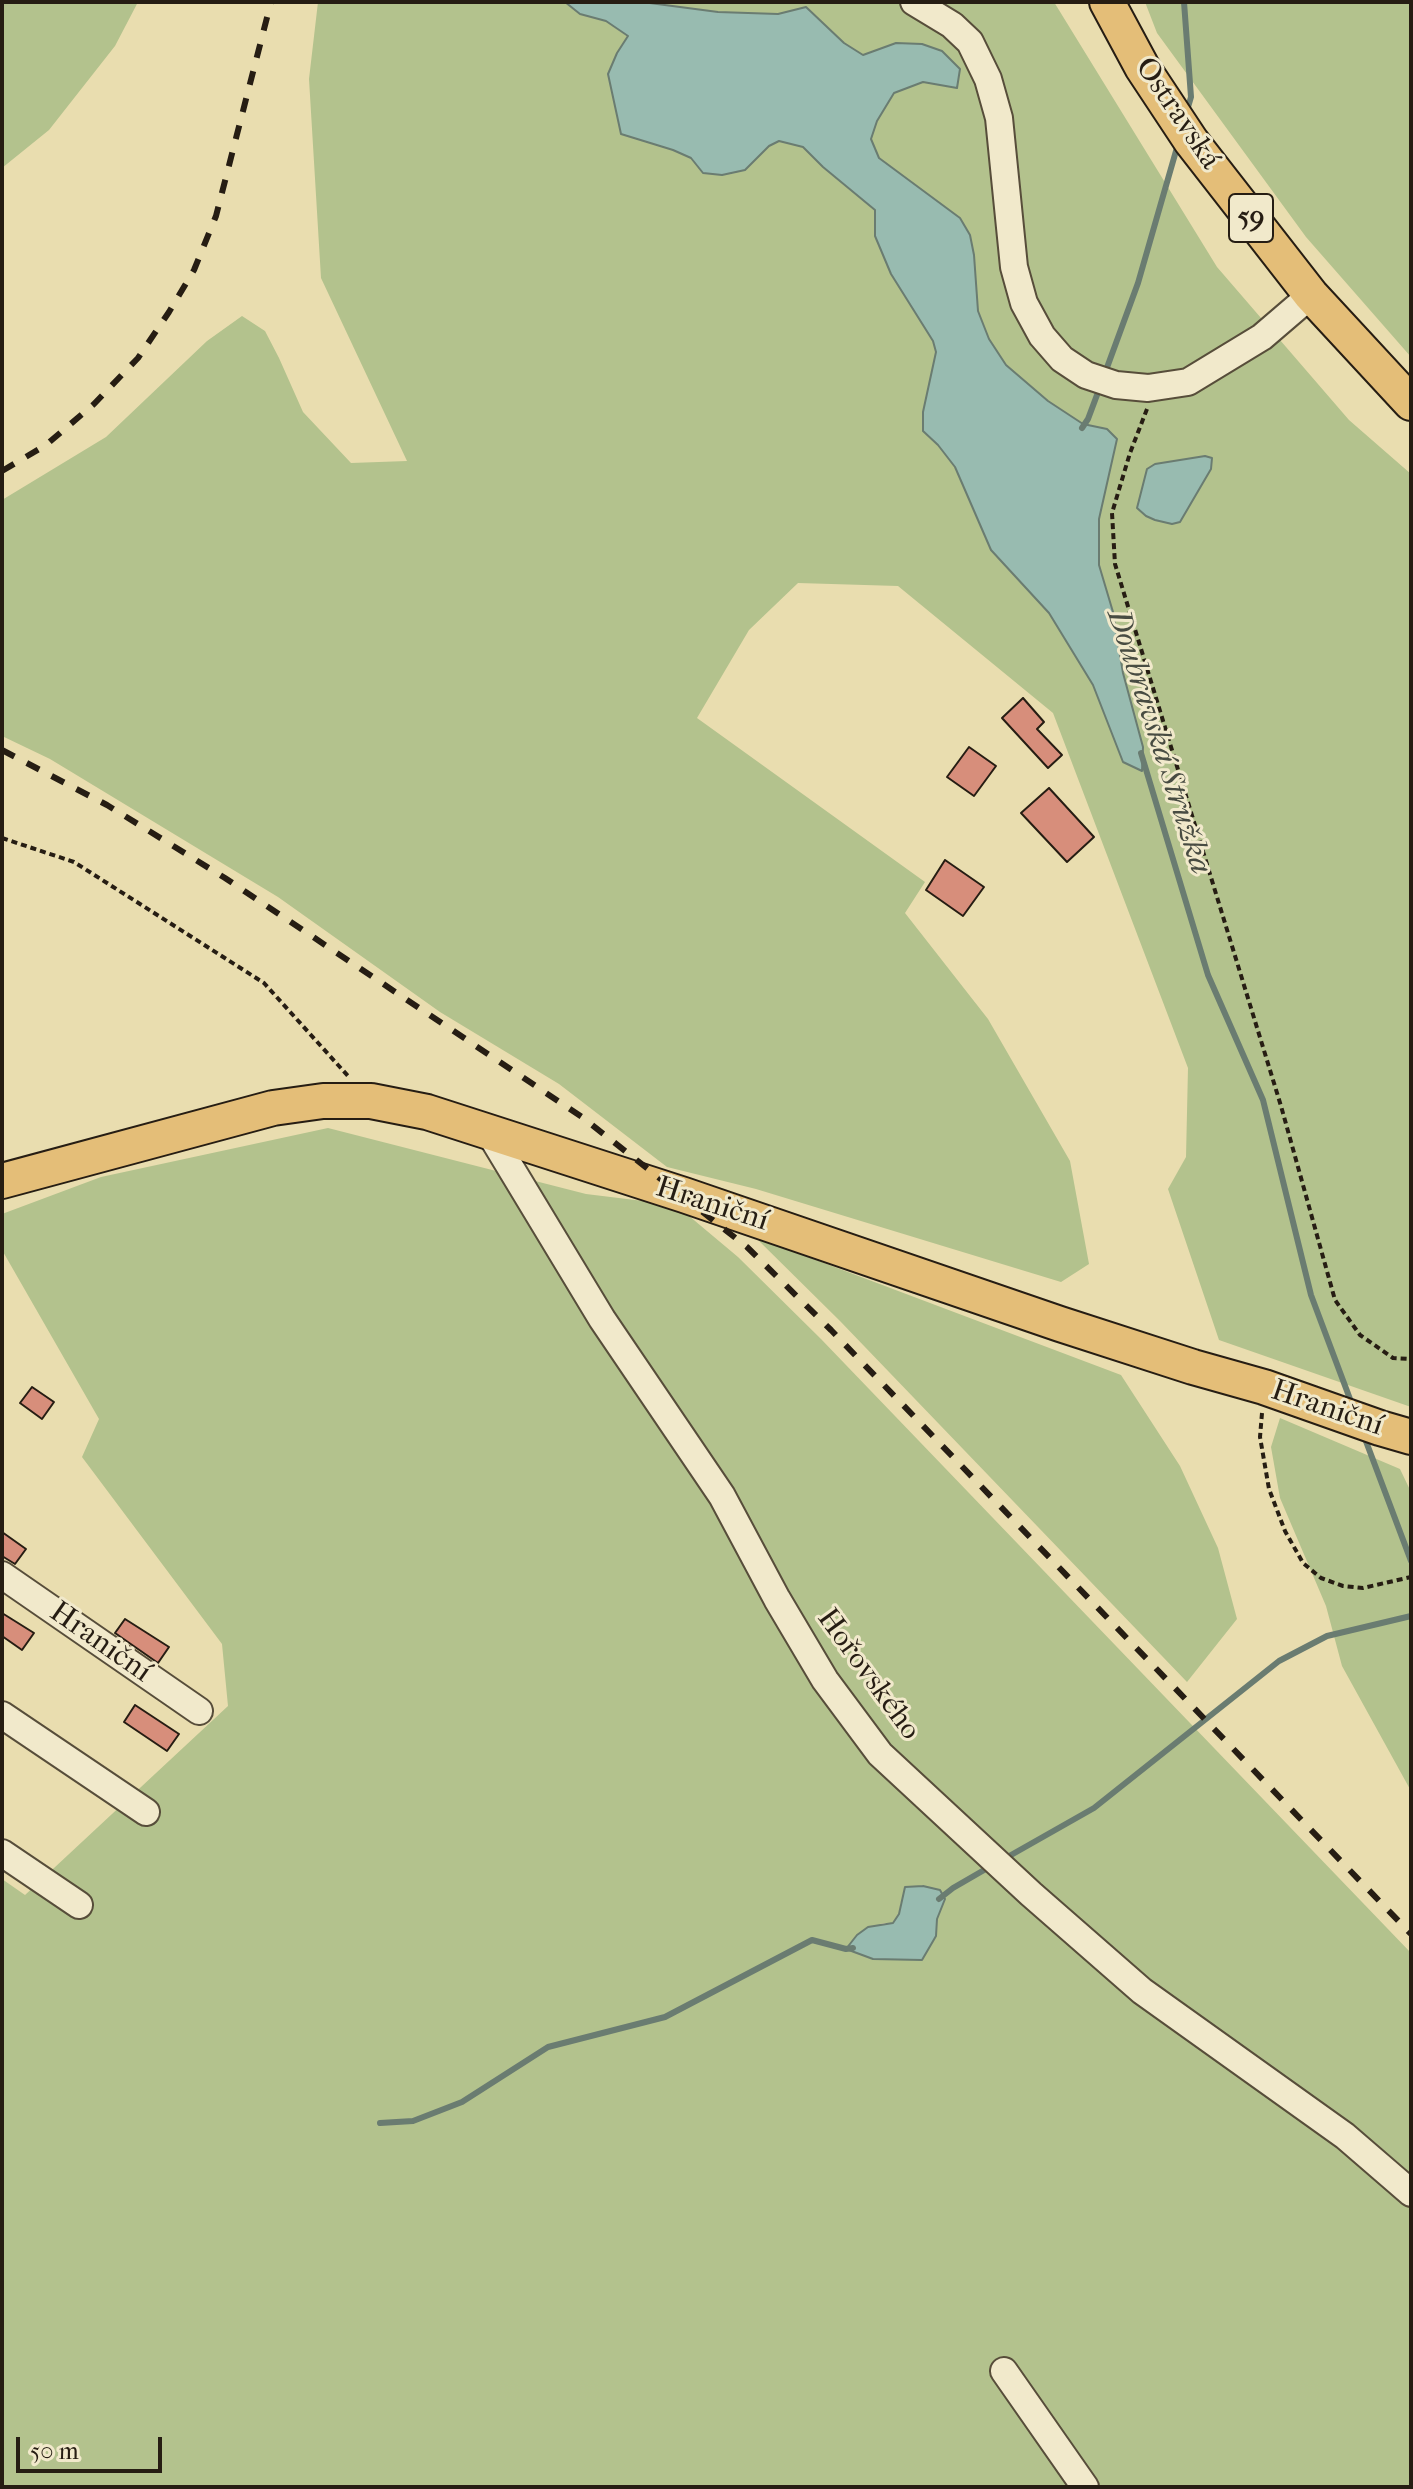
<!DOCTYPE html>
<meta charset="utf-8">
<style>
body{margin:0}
#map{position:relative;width:1413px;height:2489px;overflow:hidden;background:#e9ddaf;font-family:"IM FELL French Canon",serif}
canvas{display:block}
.frame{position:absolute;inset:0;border:4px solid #261d13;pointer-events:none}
.scale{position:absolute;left:16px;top:2437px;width:146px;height:36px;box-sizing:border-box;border:4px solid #261d13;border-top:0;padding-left:10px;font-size:24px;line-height:28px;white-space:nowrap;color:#261d13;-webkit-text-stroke:6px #f1e9cb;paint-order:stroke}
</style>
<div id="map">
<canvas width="1413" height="2489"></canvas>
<div class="frame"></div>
<div class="scale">50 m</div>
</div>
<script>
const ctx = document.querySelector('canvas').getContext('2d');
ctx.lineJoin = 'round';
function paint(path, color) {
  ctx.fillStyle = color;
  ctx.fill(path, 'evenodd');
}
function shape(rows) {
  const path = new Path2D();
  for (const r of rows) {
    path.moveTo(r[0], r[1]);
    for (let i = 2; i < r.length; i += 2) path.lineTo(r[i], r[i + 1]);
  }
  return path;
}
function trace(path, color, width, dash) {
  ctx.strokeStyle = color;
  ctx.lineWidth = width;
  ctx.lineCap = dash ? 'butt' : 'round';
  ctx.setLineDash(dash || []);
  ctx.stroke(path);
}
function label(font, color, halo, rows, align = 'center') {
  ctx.font = font + ' "IM FELL French Canon",serif';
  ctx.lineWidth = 6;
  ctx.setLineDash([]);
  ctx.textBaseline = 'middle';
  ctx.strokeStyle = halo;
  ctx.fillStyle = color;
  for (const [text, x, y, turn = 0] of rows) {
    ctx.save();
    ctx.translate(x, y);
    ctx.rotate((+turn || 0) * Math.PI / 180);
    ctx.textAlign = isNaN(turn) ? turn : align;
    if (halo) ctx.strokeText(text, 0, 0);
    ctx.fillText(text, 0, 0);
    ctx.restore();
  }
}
const green = shape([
 [2,2,138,2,115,46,49,130,2,168],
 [318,2,565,2,580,14,606,21,628,37,617,53,608,74,615,102,673,150,692,158,703,173,745,170,769,146,779,141,803,147,823,167,875,210,875,236,891,274,933,341,936,352,923,412,923,431,938,445,955,467,991,550,1049,613,1093,685,1123,762,1123,673,1113,612,1099,565,1099,519,1116,439,1107,429,1083,424,1048,401,1006,365,989,339,978,311,974,255,970,235,959,218,879,158,871,139,877,121,894,93,923,82,957,87,896,43,863,55,844,43,806,7,778,14,718,12,642,2,1054,2,1217,267,1349,420,1411,474,1411,1407,1219,1340,1168,1189,1186,1157,1188,1068,1053,713,898,586,798,583,749,630,697,718,925,882,905,913,988,1019,1070,1161,1089,1264,1061,1282,756,1189,667,1167,559,1084,440,1012,278,897,50,759,2,736,2,500,106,437,207,341,242,316,265,331,279,358,303,412,351,463,407,461,321,278,309,79],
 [1145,2,1411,2,1411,357,1306,237,1157,33],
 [328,1128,586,1194,676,1205,738,1257,821,1339,1411,1953,1411,2487,2,2487,2,1879,25,1895,228,1706,222,1644,82,1457,99,1419,2,1250,2,1214,101,1177],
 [945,1899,937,1919,936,1936,880,1923,893,1923,899,1914,901,1902],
 [755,1237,1121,1375,1180,1466,1218,1548,1237,1619,1187,1682,840,1321],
 [1280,1418,1400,1469,1411,1492,1411,1791,1342,1666,1326,1606,1280,1498,1271,1447]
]);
const water = shape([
 [565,2,642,2,718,12,778,14,806,7,844,43,863,55,896,43,922,44,942,51,960,69,957,88,923,82,894,93,877,121,871,139,879,158,960,218,970,235,974,255,978,311,989,339,1006,365,1048,401,1083,424,1107,429,1117,439,1099,519,1099,565,1113,612,1123,673,1143,747,1142,771,1123,762,1093,685,1049,613,991,550,955,467,938,445,923,431,923,412,936,352,933,341,891,274,875,236,875,210,823,167,803,147,779,141,769,146,745,170,722,175,703,173,691,158,673,150,621,134,608,74,617,53,628,36,606,21,580,14,565,2],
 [1205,456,1212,458,1211,469,1180,522,1172,524,1155,520,1146,516,1137,508,1147,469,1155,464,1205,456],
 [923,1886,940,1890,945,1899,937,1919,936,1936,922,1960,873,1959,846,1949,857,1935,868,1927,893,1923,899,1914,905,1887,923,1886]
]);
const stream = shape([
 [1184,2,1191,97,1186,114],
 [1105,373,1138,283,1178,144],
 [1082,428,1088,419,1100,387],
 [1141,753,1208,975,1263,1100,1311,1295,1353,1407],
 [1364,1436,1411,1561],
 [1004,1859,1094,1808,1279,1661,1327,1636,1411,1616],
 [939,1899,953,1888,991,1866],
 [380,2123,413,2121,462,2102,548,2047,665,2017,812,1940,846,1949,853,1948]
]);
const building = shape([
 [1023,698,1044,722,1037,729,1062,755,1048,768,1002,718,1023,698],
 [969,747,996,766,974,796,947,777,969,747],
 [1049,788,1094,837,1067,862,1021,813,1049,788],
 [945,860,984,887,963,916,926,890,945,860],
 [32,1387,54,1402,42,1419,20,1403,32,1387],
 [2,1532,26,1549,15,1564,2,1556,2,1532],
 [2,1613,34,1633,22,1650,2,1636,2,1613],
 [125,1619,169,1647,158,1663,115,1633,125,1619],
 [135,1705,179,1734,167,1751,124,1722,135,1705]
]);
const path = shape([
 [1147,409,1130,453,1112,513,1115,564,1281,1106,1335,1300,1360,1335,1393,1358,1411,1359],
 [2,838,74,862,264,983,348,1076],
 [1262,1413,1260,1437,1269,1489,1285,1531,1303,1563,1321,1578,1343,1586,1363,1588,1411,1577]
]);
const minor = shape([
 [914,2,952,25,970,42,988,79,999,118,1014,267,1024,303,1042,336,1062,359,1086,375,1116,385,1148,388,1188,382,1262,337,1311,295],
 [489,1132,602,1319,722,1496,777,1599,825,1680,880,1754,1031,1894,1142,1991,1345,2136,1411,2193],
 [2,1575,199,1711],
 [2,1715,146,1812],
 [2,1853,79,1905],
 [1004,2371,1085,2487]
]);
const major = shape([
 [1107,2,1142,67,1191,141,1311,295,1411,403],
 [2,1181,273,1108,323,1101,371,1101,427,1112,489,1132,684,1195,1060,1324,1193,1367,1264,1387,1380,1428,1411,1437]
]);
const rail = shape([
 [2,471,46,445,94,404,138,358,169,312,194,270,216,216,271,2],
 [2,750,107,805,225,878,582,1117,747,1247,831,1330,1411,1934]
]);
const shields = [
 [1251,218,44]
];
const shieldNames = [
 ["59",1251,218]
];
const streetNames = [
 ["Ostravská",1177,114,56],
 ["Hraniční",712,1205,18],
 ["Hraniční",1327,1409,19],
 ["Hraniční",100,1643,35],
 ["Hořovského",868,1675,54]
];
const waterNames = [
 ["Doubravská Stružka",1158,742,72]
];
paint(green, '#b3c28d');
paint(water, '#98bbb0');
trace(water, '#6a7c71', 2);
trace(stream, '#6a7c71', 6);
paint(building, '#d78e7b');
trace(building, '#261d13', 2);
trace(minor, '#574d3a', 30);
trace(major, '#261d13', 38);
trace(path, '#261d13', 4, [6, 4]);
trace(minor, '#f1e9cb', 26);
trace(major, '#e4be78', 34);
trace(rail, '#261d13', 6, [14, 14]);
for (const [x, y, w] of shields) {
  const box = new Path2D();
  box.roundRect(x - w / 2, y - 24, w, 48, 6);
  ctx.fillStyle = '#f1e9cb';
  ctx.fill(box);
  trace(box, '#261d13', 2);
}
label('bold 28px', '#261d13', null, shieldNames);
label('30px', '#261d13', '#f1e9cb', streetNames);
label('italic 32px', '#484c42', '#f1e9cb', waterNames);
</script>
